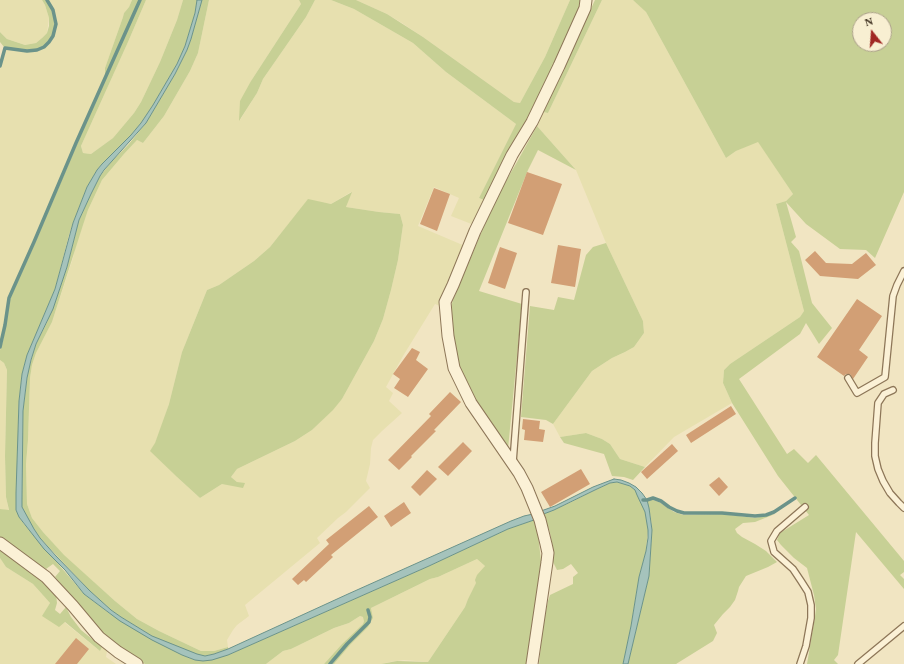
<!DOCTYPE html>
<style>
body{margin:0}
#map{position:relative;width:904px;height:664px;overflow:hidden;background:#f1e5c2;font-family:Georgia,serif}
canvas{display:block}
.north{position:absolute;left:852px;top:12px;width:40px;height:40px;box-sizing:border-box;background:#f8efd2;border:1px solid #aca18a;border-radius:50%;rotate:343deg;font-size:11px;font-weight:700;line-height:16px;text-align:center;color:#3b2d1d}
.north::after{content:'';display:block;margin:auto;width:14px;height:18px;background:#a02723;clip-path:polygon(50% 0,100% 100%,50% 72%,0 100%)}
</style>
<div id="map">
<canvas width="904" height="664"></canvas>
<div class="north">N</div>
</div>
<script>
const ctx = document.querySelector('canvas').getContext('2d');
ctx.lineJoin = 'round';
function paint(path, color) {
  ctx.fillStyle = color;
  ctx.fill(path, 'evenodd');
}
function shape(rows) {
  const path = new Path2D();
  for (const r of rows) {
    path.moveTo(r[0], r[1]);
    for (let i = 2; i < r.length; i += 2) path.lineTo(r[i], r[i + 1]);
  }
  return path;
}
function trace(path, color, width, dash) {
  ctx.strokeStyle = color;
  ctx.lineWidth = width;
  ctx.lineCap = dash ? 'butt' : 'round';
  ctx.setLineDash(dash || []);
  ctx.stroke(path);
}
const farmland = shape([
 [0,0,42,0,45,5,49,18,47,33,42,38,36,43,25,45,7,39,0,32],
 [48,0,132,0,129,7,124,13,123,17,105,68,105,79,76,143,34,242,9,298,4,325,0,344,0,69,6,49,26,52,37,51,44,48,50,43,56,31,57,24,54,10],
 [146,0,183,0,177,20,160,62,141,102,134,113,113,138,91,154,83,153,81,146,128,42],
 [209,0,299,0,301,4,251,81,240,120,257,93,263,79,306,17,315,0,331,0,354,9,413,43,446,72,516,124,479,198,484,200,474,225,451,216,459,198,434,187,418,226,465,246,440,306,435,304,403,356,386,387,393,393,389,401,402,413,382,431,373,440,371,448,370,464,366,481,370,488,346,512,338,518,317,538,320,543,245,605,249,616,237,625,233,630,227,640,228,647,214,651,201,651,159,631,137,619,115,601,64,556,43,532,32,518,27,504,26,464,28,440,30,378,32,365,36,353,52,322,73,258,76,244,88,210,102,180,124,154,137,140,143,143,164,116,190,71,198,53],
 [351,192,346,207,379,212,400,214,403,225,398,260,391,290,383,319,374,341,342,399,322,420,312,430,295,441,237,469,231,477,237,482,222,484,200,498,177,477,151,451,154,446,161,428,169,404,182,352,207,290,219,285,235,274,254,261,270,247,308,200,331,204],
 [356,0,570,0,545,57,520,103,514,102,423,37,402,23,387,14],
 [602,0,633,0,637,2,646,12,726,158,736,151,758,141,793,194,786,201,776,204,804,311,800,317,730,364,724,370,723,383,732,403,674,437,645,467,620,459,610,444,602,439,586,433,560,437,553,424,592,371,612,358,625,352,634,347,644,333,643,321,606,243,576,170,537,126,543,112,548,113],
 [0,360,4,363,7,370,5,456,6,497,9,511,0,509],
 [0,558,6,567,33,584,50,603,43,616,64,622,100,651,102,647,107,651,106,657,116,664,0,664],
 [477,559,485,566,468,599,465,607,428,662,404,660,390,662,381,664,334,664,350,645,368,627,373,618,371,608,430,579,438,577],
 [360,616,364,617,364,621,363,624,342,644,324,664,266,664,283,651,291,649,334,628,349,623]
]);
const green = shape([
 [42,0,46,0,50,5,53,11,54,17,55,24,54,31,52,36,48,42,43,47,37,49,27,50,4,47,0,42,0,32,7,39,25,45,36,43,42,38,47,33,49,26,49,18,45,5],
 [132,0,139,0,105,79,105,68,123,17,124,13,129,7],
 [141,0,146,0,128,42,81,146,83,153,91,154,113,138,134,113,141,102,160,62,177,20,183,0,197,0,195,13,185,46,177,64,153,105,141,123,131,135,102,164,97,170,87,187,73,223,69,235,55,289,27,355,22,374,19,401,16,510,19,517,24,524,84,594,109,613,182,655,195,660,228,655,429,566,508,529,534,520,537,525,541,561,527,664,381,664,397,661,428,662,465,607,468,599,476,583,475,580,477,575,485,566,477,559,438,577,430,579,371,608,373,618,368,627,350,645,334,664,332,664,348,644,370,622,371,617,369,609,367,610,369,617,369,622,347,643,329,664,324,664,342,644,363,624,364,621,363,617,360,616,349,623,334,628,291,649,283,651,266,664,145,664,133,657,104,634,55,577,60,571,53,564,46,569,26,557,12,547,0,537,0,509,9,510,6,497,5,456,7,370,4,363,0,360,0,350,3,341,10,299,35,243,77,144],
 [202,0,209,0,198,53,190,71,164,116,143,143,137,140,124,154,102,180,88,210,83,225,52,322,36,353,32,365,30,378,28,440,26,464,27,504,32,518,43,532,64,555,115,601,137,619,159,631,201,651,214,651,228,647,228,649,214,654,205,656,197,655,152,636,121,617,111,610,90,591,40,538,28,520,22,507,22,500,23,411,28,371,36,344,47,322,67,267,79,220,91,194,100,176,111,162,128,145,146,123,175,74,187,50,191,39],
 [299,0,315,0,306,17,263,79,257,93,239,121,240,101,251,81,301,4],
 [331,0,356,0,387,14,423,37,514,102,520,103,545,57,570,0,582,0,556,61,526,123,484,200,479,198,516,124,446,72,413,43,354,9],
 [595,0,602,0,548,113,543,112],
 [633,0,904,0,904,192,875,258,866,250,840,249,806,224,786,202,796,237,791,242,799,251,812,303,832,328,819,344,806,323,800,334,739,379,787,454,794,449,808,463,816,455,904,561,904,572,900,575,904,579,904,589,856,532,838,655,834,660,838,664,807,664,814,623,816,609,814,595,807,568,794,558,781,545,777,540,780,533,809,515,778,476,732,403,723,383,724,370,730,364,800,317,804,311,776,204,786,201,793,194,758,142,736,151,726,158,646,12],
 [860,20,884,20,884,44,860,44],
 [537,126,576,170,538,150,528,170,479,291,522,304,508,449,500,439,460,374,456,365,450,310,453,300,495,200,517,162],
 [352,192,346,207,379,212,400,214,403,225,398,260,391,290,383,319,374,341,342,399,333,410,312,430,295,441,237,469,231,477,237,482,245,483,243,488,222,484,200,498,177,477,150,451,155,443,169,404,182,352,207,290,219,285,235,274,254,261,270,247,308,199,331,204],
 [606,243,643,321,644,333,634,347,625,352,612,358,592,371,553,424,546,420,521,417,530,306,554,310,558,297,574,300,586,255,593,247],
 [586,433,602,439,610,444,620,459,645,467,633,480,624,477,612,476,604,454,564,443,560,437],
 [617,482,630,486,635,490,641,502,645,512,648,530,646,551,639,577,631,626,623,664,539,664,543,625,548,601,550,595,573,584,573,577,578,573,571,564,563,569,557,570,553,562,551,537,549,529,541,515,569,503,597,489,610,483],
 [647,500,653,500,659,502,674,512,683,515,722,514,755,518,775,514,755,522,743,523,735,529,737,533,742,537,755,544,766,551,777,562,768,567,746,576,739,587,738,591,735,600,730,607,723,614,714,625,717,633,713,641,676,664,628,664,649,576,652,530,651,519],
 [0,549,24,568,43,579,56,594,57,603,55,610,60,614,66,607,71,617,81,630,102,647,100,651,65,622,59,627,42,616,50,603,33,584,6,567,0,558]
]);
const water = shape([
 [197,0,202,0,191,39,187,50,175,74,146,123,104,170,100,176,91,194,79,220,67,267,53,309,36,344,31,360,27,378,23,411,22,500,22,507,34,529,40,538,56,556,90,591,111,610,121,617,152,636,197,654,205,656,214,654,228,649,348,594,511,521,524,516,533,514,534,520,508,529,429,566,228,655,212,660,203,661,195,660,182,655,152,640,120,621,84,594,65,570,44,549,19,517,16,510,16,493,19,401,22,374,27,355,55,289,73,223,87,187,97,170,102,164,131,135,141,123,153,105,177,64,185,46,195,13,197,0],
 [614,479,621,480,629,483,636,487,642,493,647,500,649,508,652,530,649,576,628,664,623,664,631,626,639,577,646,551,648,538,648,530,645,512,637,495,635,490,630,486,617,482,610,483,597,489,554,510,541,515,541,511,555,506,593,487,614,479]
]);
const stream = shape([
 [0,66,5,48,27,51,37,50,44,47,49,42,53,36,56,24,53,10,47,0],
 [0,347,5,325,9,298,34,242,76,143,140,0],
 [643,500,647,500,653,498,661,501,669,507,677,511,684,513,722,513,755,516,766,515,774,512,795,498],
 [330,664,347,644,369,622,370,617,368,610]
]);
const building = shape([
 [527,172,562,184,543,235,508,223],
 [434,188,450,194,437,231,420,224],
 [558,245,581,249,575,287,551,283],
 [500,247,517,253,505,289,488,283],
 [815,251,826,263,852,264,866,253,876,265,858,279,820,276,805,260],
 [857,299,882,316,859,350,868,357,853,379,850,374,846,374,844,376,817,357],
 [412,348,420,352,416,360,428,369,408,397,394,388,400,379,393,374],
 [450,392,461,402,434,430,436,431,411,456,412,457,399,470,388,460,431,416,429,414],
 [731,406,736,414,691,443,686,435],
 [523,419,540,421,539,429,545,430,543,442,524,440,525,430,522,429],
 [463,442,472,451,448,476,438,467],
 [672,444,678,451,647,479,641,472],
 [581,469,590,484,550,507,541,492],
 [427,470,437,479,420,496,411,487],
 [719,477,728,487,719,496,709,485],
 [404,502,411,513,391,527,384,516],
 [369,506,378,517,331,555,333,557,306,582,304,580,298,585,292,579,329,544,326,540],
 [76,638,89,649,77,664,55,664]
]);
const lane = shape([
 [848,378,857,393,885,377,893,296,897,285,904,271],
 [893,390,884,394,878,403,875,443,875,456,878,469,883,481,890,493,899,503,904,508],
 [513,462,526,292],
 [800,664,806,646,811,618,811,605,808,592,801,581,793,569,774,552,771,541,777,531,805,507],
 [858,664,904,626]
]);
const street = shape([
 [0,543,46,577,73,606,99,637,118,652,137,664],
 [532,664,547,562,548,553,546,544,540,520,527,488,519,473,471,403,454,368,448,336,445,302,453,285,475,231,512,155,532,122,559,66,585,8,586,0]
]);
paint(farmland, '#e7e0af');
paint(green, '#c7d095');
paint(water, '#a5c3bc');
trace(water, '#6b938a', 1);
trace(stream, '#6b938a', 3.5);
paint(building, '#d29f75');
trace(lane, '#8d7658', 8);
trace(street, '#8d7658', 13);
trace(lane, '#fbf1d6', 5.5);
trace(street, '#fbf1d6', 11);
</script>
